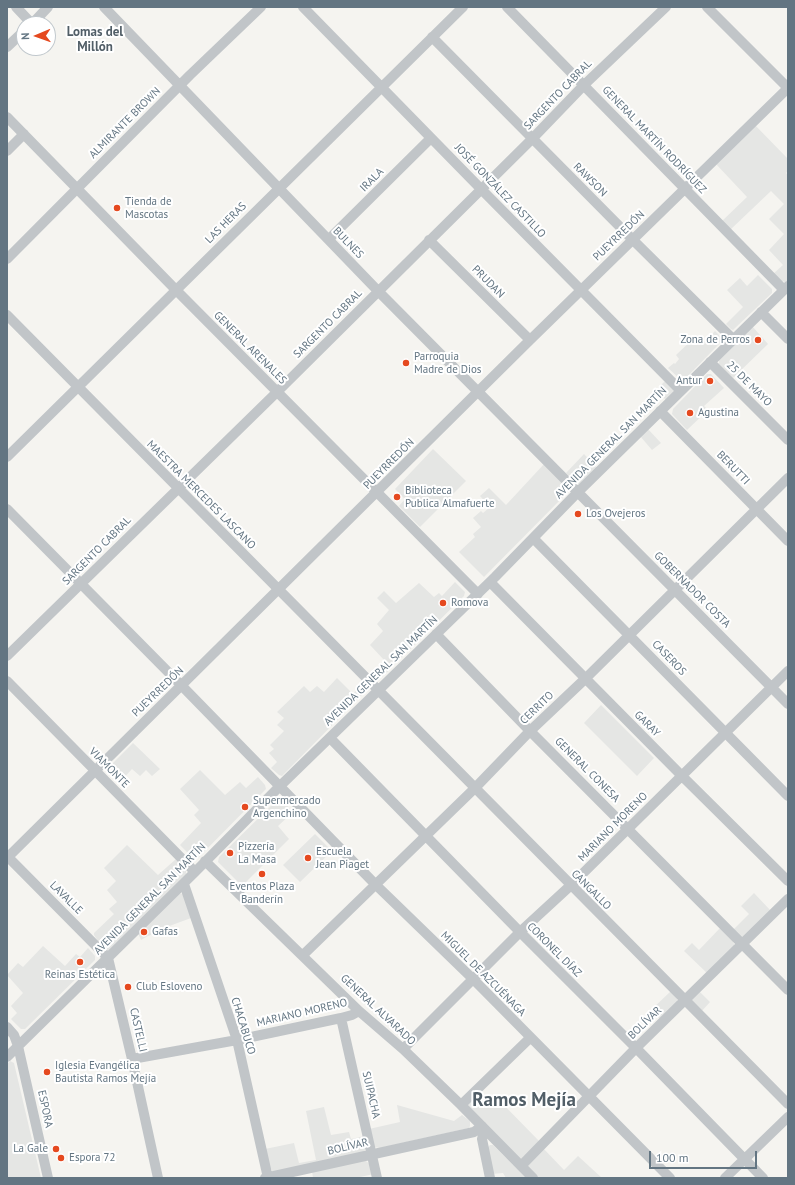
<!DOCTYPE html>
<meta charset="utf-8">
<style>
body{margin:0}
#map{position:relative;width:795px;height:1185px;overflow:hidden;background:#f5f4f0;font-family:"PT Sans",sans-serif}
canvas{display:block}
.frame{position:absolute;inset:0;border:8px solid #637582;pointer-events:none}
.north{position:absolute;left:16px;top:16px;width:40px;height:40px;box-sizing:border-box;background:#fff;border:1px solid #c1c8cd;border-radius:50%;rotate:268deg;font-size:11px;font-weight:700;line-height:16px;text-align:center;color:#637582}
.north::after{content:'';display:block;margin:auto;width:14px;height:18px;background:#e5491f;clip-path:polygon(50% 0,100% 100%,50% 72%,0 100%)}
.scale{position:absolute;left:649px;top:1151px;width:108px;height:18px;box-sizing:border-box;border:2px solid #637582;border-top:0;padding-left:5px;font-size:12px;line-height:14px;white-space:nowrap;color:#637582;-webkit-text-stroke:3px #fff;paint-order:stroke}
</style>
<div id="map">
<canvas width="795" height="1185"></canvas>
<div class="frame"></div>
<div class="north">N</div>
<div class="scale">100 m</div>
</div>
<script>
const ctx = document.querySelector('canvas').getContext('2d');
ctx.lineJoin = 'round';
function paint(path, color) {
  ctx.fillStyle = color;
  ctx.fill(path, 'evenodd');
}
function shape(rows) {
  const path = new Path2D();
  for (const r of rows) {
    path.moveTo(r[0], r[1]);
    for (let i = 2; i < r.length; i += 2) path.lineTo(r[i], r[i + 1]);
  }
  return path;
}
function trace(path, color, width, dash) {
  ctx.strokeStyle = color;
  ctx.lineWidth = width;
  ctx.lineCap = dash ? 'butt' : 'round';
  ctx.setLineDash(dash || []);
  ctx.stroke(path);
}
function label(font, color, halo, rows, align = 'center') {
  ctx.font = font + ' "PT Sans",sans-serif';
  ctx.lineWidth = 4;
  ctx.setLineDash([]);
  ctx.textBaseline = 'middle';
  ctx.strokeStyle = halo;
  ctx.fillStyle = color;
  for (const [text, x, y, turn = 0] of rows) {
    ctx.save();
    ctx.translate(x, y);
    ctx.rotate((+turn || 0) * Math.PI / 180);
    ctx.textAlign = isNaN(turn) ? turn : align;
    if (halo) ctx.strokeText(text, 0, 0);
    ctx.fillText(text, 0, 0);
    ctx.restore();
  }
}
const built = shape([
 [754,124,788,159,788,171,786,173,788,175,788,281,785,282,779,280,773,274,783,265,769,250,784,234,769,219,784,204,771,191,730,230,722,221,747,197,715,163],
 [758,275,772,289,772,293,733,330,731,329,726,324,743,307,727,290,740,278,747,286],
 [752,326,768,344,733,378,719,364,719,361,720,357],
 [715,331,721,337,720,343,684,380,681,380,668,368,674,363,675,364,679,359,676,355,697,335,703,343],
 [707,374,711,374,724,388,704,406,708,410,687,430,672,414,673,409],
 [666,380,676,391,668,402,656,390],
 [647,428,661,443,652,450,640,436],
 [433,449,466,481,420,527,399,506,405,499,395,489],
 [584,454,598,469,580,485,576,483,566,473],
 [545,463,568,490,568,492,484,577,459,552,475,537,473,534,481,527,473,518,481,511,483,513,490,507,480,496,489,488,506,505],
 [455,582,465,592,464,596,380,679,377,679,372,674,385,661,370,645,383,631,377,624,389,610,377,598,384,591,396,603,419,583,434,597,439,593,442,596],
 [337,678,353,694,363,683,366,687,366,691,282,776,279,775,271,768,277,762,269,753,274,749,270,745,284,731,277,725,284,718,277,712,304,686,310,692,317,686,324,692],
 [601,705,654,758,637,776,584,723],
 [133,743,160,769,152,776,146,770,140,776,132,769,120,782,111,771,109,767],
 [200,770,225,795,240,782,246,788,258,777,265,785,266,789,198,858,194,859,180,845,201,823,194,815,199,810,180,789],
 [277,800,282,800,293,812,278,826,289,839,242,886,218,862,219,857],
 [315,834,332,851,300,882,283,865],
 [127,845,158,875,176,859,186,869,186,874,106,953,94,935,94,933,114,914,109,909,117,902,107,890,116,881,104,868],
 [179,893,183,894,191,918,164,928,164,930,148,936,141,940,138,933],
 [754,893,771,911,743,937,740,937,733,930,749,914,741,906],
 [721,927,732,938,734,944,734,947,708,974,684,951,692,943,699,950],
 [43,946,65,966,76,954,80,957,88,948,95,956,95,960,25,1029,21,1029,11,1019,17,1013,11,1006,23,993,7,975,18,963,23,967],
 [671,991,677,999,677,1002,660,1019,651,1010],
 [699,991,710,1002,701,1012,692,1003,692,999],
 [10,1061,14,1063,41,1178,7,1178,7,1064],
 [478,1095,488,1105,496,1097,540,1142,521,1159,519,1159,470,1111,468,1105],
 [397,1105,454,1121,462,1115,470,1121,470,1126,469,1128,380,1148,374,1147,369,1129,400,1122],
 [324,1107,331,1135,349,1132,351,1139,365,1136,366,1149,363,1152,273,1172,269,1166,265,1149,294,1143,299,1163,316,1160,306,1111],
 [490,1145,493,1145,527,1178,506,1178,503,1173,492,1174,488,1147],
 [542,1147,564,1170,578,1156,602,1178,539,1178,528,1168,527,1162],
 [363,1160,366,1161,372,1166,374,1174,355,1178,313,1178,312,1171]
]);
const minor = shape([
 [16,7,32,24],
 [104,7,378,291,788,704],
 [303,7,481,189,681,391],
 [507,7,784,290],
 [707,7,788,88],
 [32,24,48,7],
 [432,37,633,240,733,339],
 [7,47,24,31],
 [7,117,176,290,478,594],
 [7,151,24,134],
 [329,239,431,138],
 [429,240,530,340],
 [7,259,190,75,261,7],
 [761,312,788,339],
 [7,315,788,1104],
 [710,362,788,440],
 [660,411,788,541],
 [7,457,463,7],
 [7,509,182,686,376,885,473,979,670,1178],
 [533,538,788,796],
 [490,582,682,776,788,881],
 [436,634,530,731,788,990],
 [7,656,277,392,532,139,584,85,666,7],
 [7,681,195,872],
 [330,738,520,932,636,1048,763,1178],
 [7,856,108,958,132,1059,158,1178],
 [7,858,530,340,788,88],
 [205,861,359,1011,403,1049,461,1105,533,1178],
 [184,884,237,1040,268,1178],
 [303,955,475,788,530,731,585,679,788,478],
 [341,1018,377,1178],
 [7,1027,14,1035,18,1046,48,1178],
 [403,1049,520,932,570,886,788,671],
 [7,1057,195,872,280,786,495,577,578,492,788,286],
 [132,1059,237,1040,341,1018,352,1015,359,1011],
 [461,1105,530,1038],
 [487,1132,483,1135,482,1139,490,1178],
 [521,1166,636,1048,788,899],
 [265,1178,474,1132,482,1126],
 [725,1178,788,1117]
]);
const markers = [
 [117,208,4,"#e5491f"],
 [758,340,4,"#e5491f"],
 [406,363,4,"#e5491f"],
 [710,381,4,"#e5491f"],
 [690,413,4,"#e5491f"],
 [397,497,4,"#e5491f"],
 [578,514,4,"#e5491f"],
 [443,603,4,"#e5491f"],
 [245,807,4,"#e5491f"],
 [230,853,4,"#e5491f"],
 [308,858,4,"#e5491f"],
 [262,874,4,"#e5491f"],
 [144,932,4,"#e5491f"],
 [80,962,4,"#e5491f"],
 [128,987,4,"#e5491f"],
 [47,1072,4,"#e5491f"],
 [56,1149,4,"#e5491f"],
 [61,1158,4,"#e5491f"]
];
const streetNames = [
 ["SARGENTO CABRAL",558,95,-46],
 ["ALMIRANTE BROWN",125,123,-45],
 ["GENERAL MARTÍN RODRÍGUEZ",654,140,46],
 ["IRALA",372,180,-45],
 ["RAWSON",590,180,45],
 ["JOSÉ GONZÁLEZ CASTILLO",500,191,46],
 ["LAS HERAS",226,223,-45],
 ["PUEYRREDÓN",619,236,-44],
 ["BULNES",348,243,46],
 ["PRUDAN",488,282,45],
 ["SARGENTO CABRAL",328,324,-45],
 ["GENERAL ARENALES",250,348,45],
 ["25 DE MAYO",749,384,45],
 ["AVENIDA GENERAL SAN MARTÍN",611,443,-45],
 ["PUEYRREDÓN",389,464,-45],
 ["BERUTTI",733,468,46],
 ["MAESTRA MERCEDES LASCANO",201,495,45],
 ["SARGENTO CABRAL",97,551,-45],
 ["GOBERNADOR COSTA",692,590,45],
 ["CASEROS",669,658,46],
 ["AVENIDA GENERAL SAN MARTÍN",381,671,-44],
 ["PUEYRREDÓN",158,692,-44],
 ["CERRITO",537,708,-44],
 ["GARAY",647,724,45],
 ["VIAMONTE",109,768,45],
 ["GENERAL CONESA",587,770,45],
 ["MARIANO MORENO",613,827,-45],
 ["CANGALLO",591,890,45],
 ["LAVALLE",66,898,45],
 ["AVENIDA GENERAL SAN MARTÍN",150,899,-45],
 ["CORONEL DÍAZ",554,950,45],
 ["MIGUEL DE AZCUÉNAGA",483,974,45],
 ["GENERAL ALVARADO",378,1010,43],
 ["MARIANO MORENO",302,1013,-13],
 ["BOLÍVAR",645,1023,-44],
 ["CHACABUCO",243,1026,73],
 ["CASTELLI",138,1030,77],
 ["SUIPACHA",371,1095,77],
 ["ESPORA",45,1109,78],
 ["BOLÍVAR",348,1147,-13]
];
const poiNames = [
 ["Tienda de",125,202],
 ["Mascotas",125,215],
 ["Zona de Perros",750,340,"right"],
 ["Parroquia",414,357],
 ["Madre de Dios",414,370],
 ["Antur",702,381,"right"],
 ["Agustina",698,413],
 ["Biblioteca",405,491],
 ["Publica Almafuerte",405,504],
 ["Los Ovejeros",586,514],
 ["Romova",451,603],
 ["Supermercado",253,801],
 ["Argenchino",253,814],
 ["Pizzería",238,847],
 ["La Masa",238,860],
 ["Escuela",316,852],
 ["Jean Piaget",316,865],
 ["Eventos Plaza",262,887,"center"],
 ["Banderín",262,900,"center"],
 ["Gafas",152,932],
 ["Reinas Estética",80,975,"center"],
 ["Club Esloveno",136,987],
 ["Iglesia Evangélica",55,1066],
 ["Bautista Ramos Mejía",55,1079],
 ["La Gale",48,1149,"right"],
 ["Espora 72",69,1158]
];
const quarterNames = [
 ["Lomas del",95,32],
 ["Millón",95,47]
];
const townNames = [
 ["Ramos Mejía",524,1101]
];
paint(built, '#e5e6e4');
trace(minor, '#c1c5c8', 10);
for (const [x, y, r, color] of markers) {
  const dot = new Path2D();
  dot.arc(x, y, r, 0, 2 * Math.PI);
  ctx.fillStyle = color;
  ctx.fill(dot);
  trace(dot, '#fff', 1.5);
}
label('11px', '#637582', '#fff', streetNames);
label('11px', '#637582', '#fff', poiNames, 'left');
label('bold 13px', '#515e67', '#fff', quarterNames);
label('bold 19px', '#515e67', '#fff', townNames);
</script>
